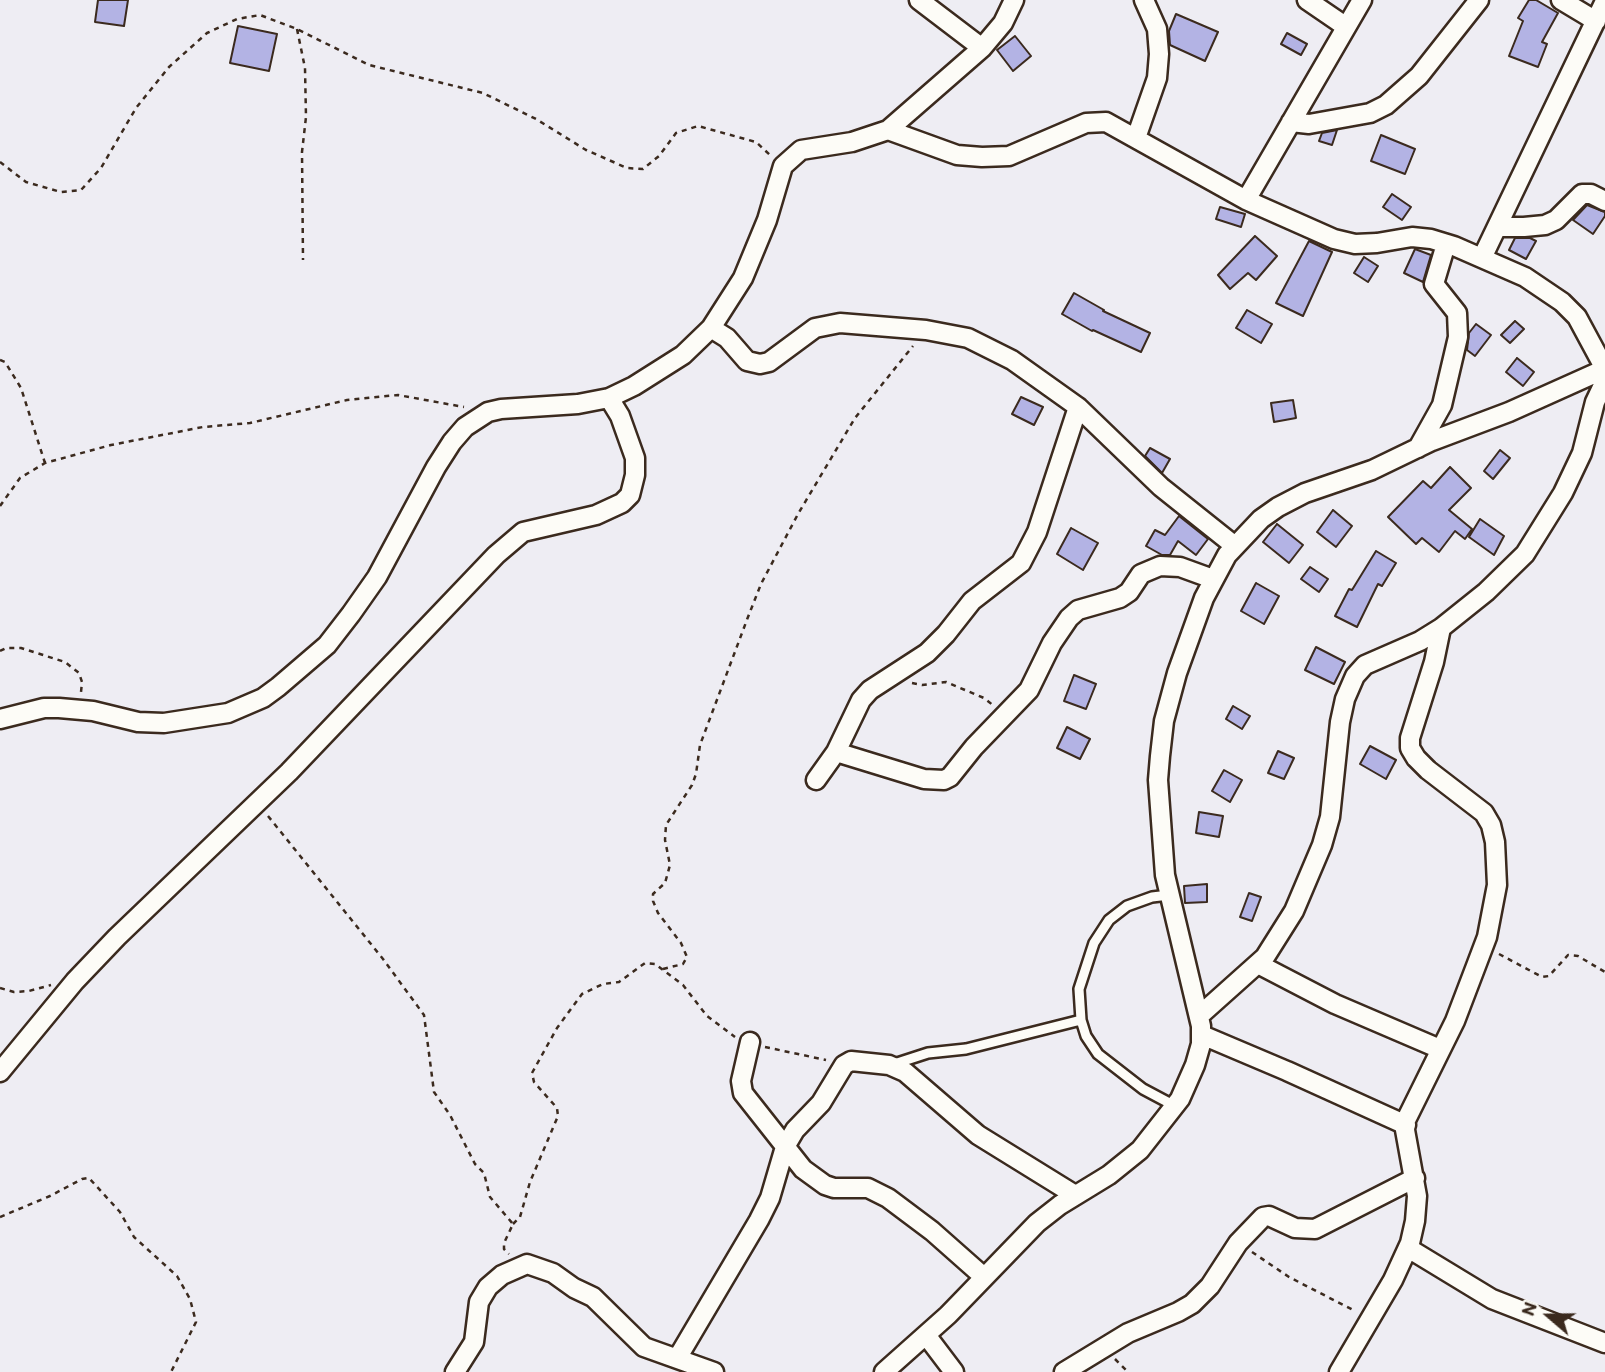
<!DOCTYPE html>
<style>
body{margin:0}
#map{position:relative;width:1605px;height:1372px;overflow:hidden;background:#eeedf3;font-family:Itim,sans-serif}
canvas{display:block}
.north{position:absolute;left:1514px;top:1281px;width:70px;height:70px;-webkit-text-stroke:5px #fdfcf7;paint-order:stroke;rotate:290deg;font-size:19px;font-weight:700;line-height:28px;text-align:center;color:#3b2a1e}
.north::after{content:'';display:block;margin:auto;width:24px;height:32px;background:#3b2a1e;clip-path:polygon(50% 0,100% 100%,50% 72%,0 100%)}
</style>
<div id="map">
<canvas width="1605" height="1372"></canvas>
<div class="north">N</div>
</div>
<script>
const ctx = document.querySelector('canvas').getContext('2d');
ctx.lineJoin = 'round';
function paint(path, color) {
  ctx.fillStyle = color;
  ctx.fill(path, 'evenodd');
}
function shape(rows) {
  const path = new Path2D();
  for (const r of rows) {
    path.moveTo(r[0], r[1]);
    for (let i = 2; i < r.length; i += 2) path.lineTo(r[i], r[i + 1]);
  }
  return path;
}
function trace(path, color, width, dash) {
  ctx.strokeStyle = color;
  ctx.lineWidth = width;
  ctx.lineCap = dash ? 'butt' : 'round';
  ctx.setLineDash(dash || []);
  ctx.stroke(path);
}
const building = shape([
 [98,0,128,0,124,26,95,22,98,0],
 [1529,0,1536,0,1558,13,1542,42,1547,44,1538,67,1509,56,1523,21,1518,18,1529,0],
 [1176,14,1218,32,1205,61,1170,45,1169,31,1176,14],
 [238,26,277,34,269,71,230,63,238,26],
 [1287,33,1307,44,1301,55,1281,44,1287,33],
 [1015,36,1031,56,1013,71,997,50,1015,36],
 [1337,130,1332,145,1319,141,1322,133,1337,130],
 [1381,135,1415,149,1405,174,1371,161,1381,135],
 [1392,194,1411,207,1402,220,1383,207,1392,194],
 [1587,205,1605,212,1605,216,1593,234,1573,220,1587,205],
 [1220,207,1245,214,1241,227,1216,219,1220,207],
 [1255,236,1277,256,1256,280,1248,273,1230,289,1218,275,1255,236],
 [1515,238,1530,238,1536,241,1526,259,1509,250,1515,238],
 [1309,241,1332,252,1303,316,1276,303,1309,241],
 [1415,249,1431,255,1423,282,1404,273,1415,249],
 [1364,257,1378,266,1368,282,1354,273,1364,257],
 [1074,293,1104,310,1103,311,1150,333,1141,352,1093,330,1092,331,1062,314,1074,293],
 [1247,310,1272,324,1261,343,1236,328,1247,310],
 [1515,321,1524,329,1510,343,1501,335,1515,321],
 [1476,324,1491,335,1475,356,1467,350,1469,333,1476,324],
 [1517,358,1534,372,1523,386,1506,372,1517,358],
 [1021,397,1043,407,1034,425,1012,414,1021,397],
 [1293,400,1296,418,1274,422,1271,403,1293,400],
 [1150,448,1170,459,1162,473,1145,456,1150,448],
 [1500,450,1510,458,1493,479,1484,471,1500,450],
 [1450,467,1471,488,1449,510,1472,529,1465,539,1455,531,1439,552,1422,538,1416,544,1388,517,1423,481,1431,488,1450,467],
 [1333,510,1352,526,1336,547,1317,532,1333,510],
 [1179,516,1208,539,1196,555,1178,541,1170,555,1162,555,1146,546,1155,530,1165,535,1179,516],
 [1480,519,1504,536,1494,555,1469,537,1480,519],
 [1277,524,1303,545,1289,563,1263,542,1277,524],
 [1071,528,1098,543,1083,570,1057,554,1071,528],
 [1376,551,1396,563,1382,586,1378,584,1357,627,1335,616,1349,589,1352,590,1376,551],
 [1310,567,1328,579,1319,592,1301,579,1310,567],
 [1256,583,1279,596,1264,624,1241,611,1256,583],
 [1316,647,1345,662,1334,684,1305,670,1316,647],
 [1074,675,1096,684,1086,709,1064,701,1074,675],
 [1233,706,1250,716,1242,729,1226,719,1233,706],
 [1067,727,1090,739,1080,759,1057,748,1067,727],
 [1370,746,1396,760,1386,779,1360,764,1370,746],
 [1278,751,1294,758,1284,779,1268,773,1278,751],
 [1224,770,1242,780,1230,802,1212,791,1224,770],
 [1199,812,1223,816,1219,837,1196,833,1199,812],
 [1207,884,1207,902,1185,903,1184,886,1207,884],
 [1249,893,1261,897,1252,921,1240,917,1249,893]
]);
const path = shape([
 [297,29,305,68,306,117,302,152,303,260],
 [0,162,26,182,61,192,81,190,101,168,136,108,169,67,207,33,237,19,260,15,297,29,369,65,483,93,536,119,586,150,627,168,643,169,659,156,676,133,698,126,756,142,770,155],
 [0,360,5,362,21,388,45,463],
 [0,506,20,478,45,463,111,445,203,427,250,423,347,400,398,395,464,407],
 [0,651,6,648,21,648,65,662,79,673,82,682,81,692],
 [912,683,922,685,946,682,984,698,994,706],
 [268,816,383,959,424,1015,434,1092,450,1115,475,1164,484,1173,490,1197,513,1224,504,1243,504,1249,509,1254],
 [1499,954,1542,977,1549,976,1568,955,1578,956,1605,972],
 [663,969,683,964,687,957,681,943,658,913,653,901,653,894,665,883,670,865,665,840,666,825,692,785,696,774,700,745,748,617,761,584,798,514,855,418,913,346],
 [0,988,14,992,29,991,51,985],
 [765,1047,826,1060],
 [0,1217,50,1196,82,1179,89,1178,120,1212,134,1237,177,1276,190,1299,196,1322,171,1372],
 [513,1224,520,1217,530,1182,558,1116,557,1108,534,1082,532,1073,557,1028,582,994,603,984,619,982,645,963,655,964,683,985,707,1016,735,1037],
 [1252,1252,1289,1277,1355,1311],
 [1115,1359,1128,1372]
]);
const lane = shape([
 [1169,895,1152,897,1127,906,1109,920,1094,943,1079,989,1081,1020,1086,1036,1098,1054,1143,1089,1175,1106],
 [891,1065,928,1053,966,1049,1081,1020]
]);
const street = shape([
 [919,0,982,48],
 [1307,0,1345,26],
 [1561,0,1596,21],
 [1291,122,1309,124,1370,113,1386,105,1419,76,1479,0],
 [888,130,957,155,982,157,1009,156,1086,123,1106,122,1246,200,1334,239,1355,244,1377,243,1412,237,1431,239,1454,246,1525,277,1562,302,1577,317,1605,369],
 [1136,138,1157,78,1159,54,1157,29,1144,0],
 [1246,200,1362,0],
 [1498,227,1524,227,1545,225,1556,220,1582,194,1591,194,1605,201],
 [1482,258,1605,1],
 [711,328,727,338,747,361,760,364,769,362,815,328,840,323,926,330,968,338,1012,360,1078,407,1161,487,1235,546],
 [1418,448,1442,405,1458,337,1457,313,1434,284,1446,244],
 [0,719,44,708,59,708,93,711,138,722,164,723,228,713,263,698,278,687,327,645,351,614,377,577,436,467,452,442,465,427,488,412,501,409,578,404,609,398,634,386,683,355,711,328,743,278,767,220,783,166,801,150,852,142,888,130,982,48,1003,23,1014,0],
 [836,752,924,779,944,780,950,777,974,747,1029,690,1052,643,1069,618,1078,610,1120,598,1129,592,1141,574,1160,566,1180,567,1213,579],
 [816,780,836,752,861,700,870,690,927,653,946,634,972,601,1021,563,1037,532,1078,407],
 [1258,964,1335,1004,1440,1049],
 [1199,1016,1265,957,1294,911,1322,845,1330,817,1340,722,1345,699,1355,676,1365,665,1420,641,1441,628,1486,592,1525,554,1563,493,1582,453,1595,402,1605,381],
 [1202,1035,1287,1071,1406,1125],
 [750,1042,741,1081,743,1093,803,1169,825,1185,834,1188,868,1188,888,1198,932,1231,984,1277],
 [0,1072,75,981,117,937,289,772,496,555,523,532,596,515,622,503,630,495,635,475,635,458,620,416,609,398],
 [1408,1248,1492,1299,1605,1343],
 [926,1335,954,1372],
 [678,1357,759,1220,770,1198,785,1147,795,1130,821,1103,844,1065,851,1061,889,1065,905,1072,978,1135,1075,1195],
 [455,1372,474,1342,479,1302,488,1287,502,1275,527,1264,553,1273,574,1288,593,1297,644,1347,714,1372],
 [884,1372,948,1315,1037,1223,1060,1205,1109,1175,1140,1150,1180,1099,1195,1065,1201,1044,1201,1026,1165,875,1158,780,1160,756,1164,721,1177,673,1204,598,1227,555,1261,519,1278,507,1305,493,1372,470,1432,441,1509,412,1605,369],
 [1064,1372,1128,1333,1178,1312,1192,1304,1210,1286,1238,1243,1263,1217,1269,1216,1295,1228,1315,1229,1415,1178],
 [1339,1372,1393,1280,1410,1243,1415,1221,1417,1196,1405,1130,1406,1120,1455,1021,1476,966,1487,937,1497,885,1495,842,1491,825,1484,813,1428,770,1416,758,1410,748,1410,738,1434,662,1441,628]
]);
paint(building, '#b3b3e4');
trace(building, '#3b2a1e', 2);
trace(lane, '#3b2a1e', 14);
trace(street, '#3b2a1e', 23);
trace(path, '#3b2a1e', 2.5, [5, 5]);
trace(lane, '#fdfcf7', 9);
trace(street, '#fdfcf7', 18);
</script>
